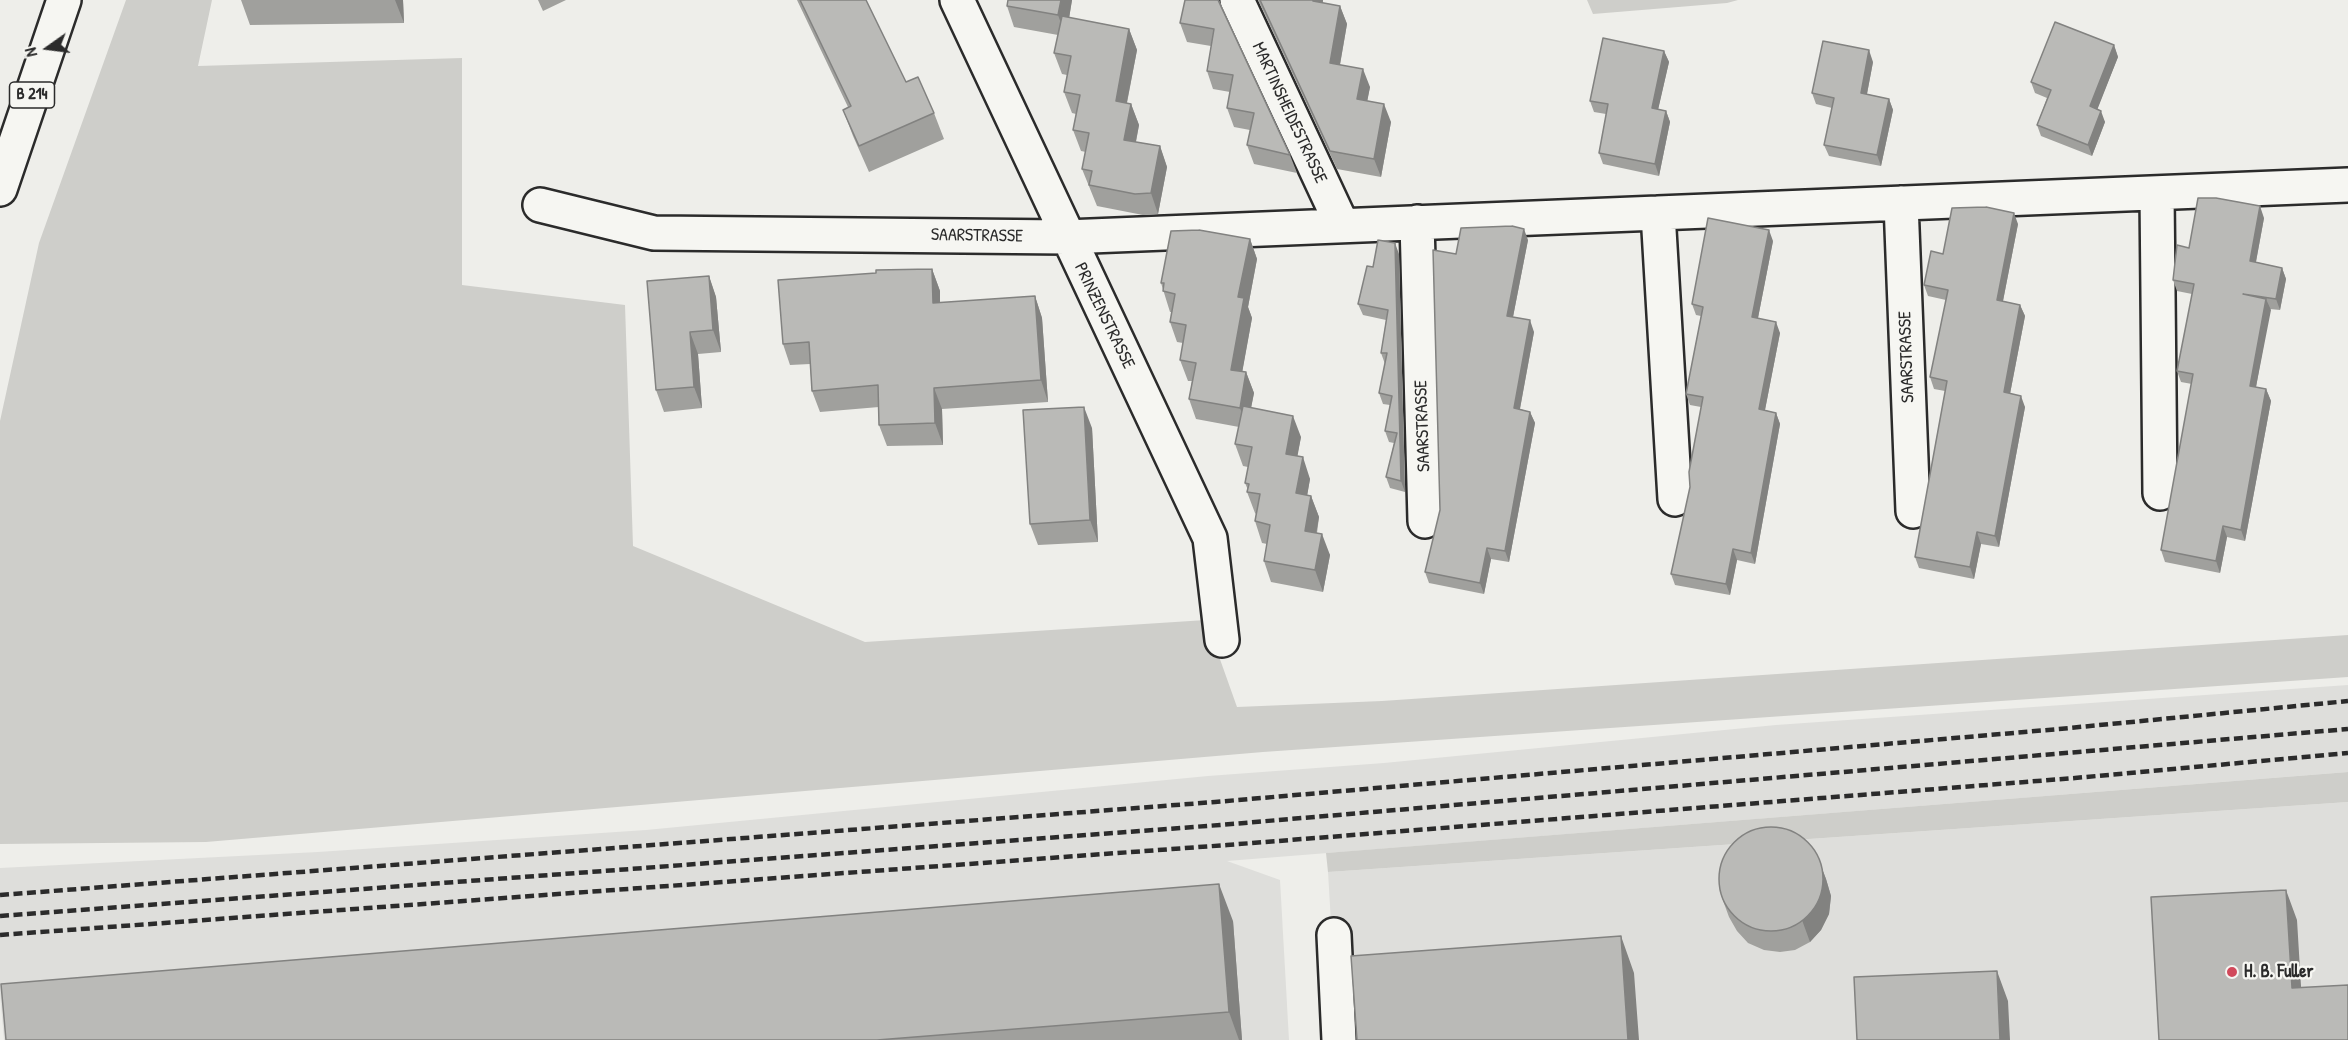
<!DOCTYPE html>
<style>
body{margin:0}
#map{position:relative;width:2348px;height:1040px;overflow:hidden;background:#eeeeea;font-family:"Patrick Hand",sans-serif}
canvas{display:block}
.north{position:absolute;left:18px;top:18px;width:60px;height:60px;-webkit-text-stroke:4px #f6f6f2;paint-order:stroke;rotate:256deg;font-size:16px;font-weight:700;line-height:24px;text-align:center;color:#2b2b2b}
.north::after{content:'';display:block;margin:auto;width:21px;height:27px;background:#2b2b2b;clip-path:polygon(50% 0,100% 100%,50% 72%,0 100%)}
</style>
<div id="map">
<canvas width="2348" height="1040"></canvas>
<div class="north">N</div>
</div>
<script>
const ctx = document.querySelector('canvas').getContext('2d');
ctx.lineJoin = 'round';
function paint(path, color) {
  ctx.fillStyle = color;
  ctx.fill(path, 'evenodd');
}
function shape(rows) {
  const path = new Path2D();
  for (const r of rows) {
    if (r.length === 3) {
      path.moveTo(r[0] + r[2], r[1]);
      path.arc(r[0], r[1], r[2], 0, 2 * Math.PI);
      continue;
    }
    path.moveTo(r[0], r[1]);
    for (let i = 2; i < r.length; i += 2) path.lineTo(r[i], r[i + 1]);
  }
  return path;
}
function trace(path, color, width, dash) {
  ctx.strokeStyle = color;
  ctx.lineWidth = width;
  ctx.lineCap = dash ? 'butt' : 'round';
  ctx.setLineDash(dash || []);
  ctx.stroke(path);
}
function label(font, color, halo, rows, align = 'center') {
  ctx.font = font + ' "Patrick Hand",sans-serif';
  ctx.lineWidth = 4.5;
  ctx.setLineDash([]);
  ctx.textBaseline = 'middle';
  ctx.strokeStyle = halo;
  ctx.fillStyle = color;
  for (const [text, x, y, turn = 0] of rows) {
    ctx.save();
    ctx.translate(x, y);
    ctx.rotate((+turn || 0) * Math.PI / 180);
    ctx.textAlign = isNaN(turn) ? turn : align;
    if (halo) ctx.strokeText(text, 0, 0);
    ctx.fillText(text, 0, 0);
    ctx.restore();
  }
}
const built = shape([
 [2348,685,2348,772,1227,861,1280,880,1289,1040,4,1040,0,994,0,868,318,852,646,830,1208,776,1384,763,1776,725],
 [2348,802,2348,1040,1338,1040,1328,872]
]);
const green = shape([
 [126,0,212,0,198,66,462,58,462,285,625,305,633,546,865,642,1206,620,1237,707,1382,701,2348,635,2348,677,1263,752,206,842,0,844,0,421,39,243],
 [1587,0,1738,0,1727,3,1593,14],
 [2348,772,2348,802,1328,872,1326,853]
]);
const minor = shape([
 [957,0,1210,538,1222,640],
 [1237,0,1342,225],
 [2157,193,2160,493],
 [1901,203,1913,511],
 [540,205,654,233,1066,237,2348,185],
 [1658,213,1675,499],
 [1417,222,1425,521],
 [1334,935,1339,1040]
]);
const major = shape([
 [0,189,64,0]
]);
const rail = shape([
 [0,895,1215,802,2059,729,2348,701],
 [0,916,1220,825,2348,729],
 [0,935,1227,845,2075,778,2348,753]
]);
const wall = shape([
 [241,0,403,0,404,23,250,25],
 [538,0,566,0,543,11],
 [797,0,866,0,906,82,934,113,944,139,869,172,853,136,843,110,848,107],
 [1008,0,1072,0,1069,18,1129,29,1137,50,1127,103,1131,104,1139,125,1136,142,1160,146,1167,167,1158,214,1143,215,1097,206,1082,169,1086,152,1081,151,1073,130,1076,114,1072,113,1064,92,1067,75,1062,74,1054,53,1058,35,1014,27,1007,6],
 [1219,0,1290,155,1297,173,1254,164,1247,145,1250,130,1234,127,1227,108,1230,92,1213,89,1207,71,1211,46,1187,42,1180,23],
 [1258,0,1323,0,1323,3,1340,6,1347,24,1340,65,1370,87,1367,101,1391,122,1381,177,1337,169],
 [2114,45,2118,57,2097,109,2105,122,2092,156,2041,136,2037,125,2047,98,2035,93,2031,82],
 [1664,51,1669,62,1658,109,1666,111,1670,122,1659,176,1603,164,1599,153,1606,114,1594,112,1590,101],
 [1873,62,1867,94,1889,99,1893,110,1881,166,1829,156,1824,145,1832,108,1816,104,1812,93],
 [2264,218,2256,262,2282,268,2286,279,2280,310,2270,309,2256,387,2266,389,2271,401,2245,541,2227,537,2220,573,2165,562,2161,550,2192,384,2181,382,2177,371,2192,294,2177,291,2173,280,2189,248],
 [2018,224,2003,301,2020,305,2025,316,2010,394,2025,407,1999,547,1981,544,1974,579,1919,568,1915,557,1945,391,1934,389,1930,377,1946,300,1928,296,1924,285,1943,254],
 [1250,239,1257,259,1248,307,1252,318,1242,372,1246,372,1254,393,1251,408,1301,437,1297,456,1310,479,1307,495,1311,496,1319,517,1317,533,1330,555,1323,592,1271,582,1264,561,1267,544,1262,543,1255,521,1256,514,1255,513,1247,492,1248,490,1245,483,1248,467,1243,466,1235,444,1239,427,1196,419,1189,399,1192,381,1188,381,1180,360,1183,343,1177,342,1170,322,1172,312,1170,312,1161,283],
 [1528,240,1513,317,1534,332,1520,409,1530,412,1535,423,1509,562,1491,559,1484,594,1429,583,1425,572,1440,510,1456,254],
 [1773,241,1758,318,1780,333,1765,410,1776,413,1780,424,1755,564,1737,560,1730,595,1675,585,1671,574,1690,487,1701,407,1690,405,1686,394,1701,316,1696,315,1692,304],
 [1399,254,1405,492,1390,488,1386,477,1394,443,1389,442,1385,431,1390,405,1383,404,1379,393,1385,364,1381,353,1386,320,1363,315,1358,304,1373,267],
 [932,269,940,291,940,303,1035,296,1042,318,1048,402,942,409,943,445,887,446,879,425,879,407,820,412,812,391,810,364,790,365,783,344],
 [709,276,716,297,721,352,698,354,702,408,664,412,656,390],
 [1092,428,1098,542,1038,545,1030,524],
 [1818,858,1826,879,1831,896,1829,914,1821,930,1810,942,1795,950,1780,952,1764,950,1748,943,1737,931,1729,917,1721,895],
 [1233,921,1242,1040,6,1040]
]);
const shadedWall = shape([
 [395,0,403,0,404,23],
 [1061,0,1072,0,1066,37,1058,15],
 [1314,0,1323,0,1320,20],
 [1340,6,1347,24,1337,81,1330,63],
 [1129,29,1137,50,1123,122,1116,101],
 [2114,45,2118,57,2094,118,2090,106],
 [1869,50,1873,62,1865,104,1861,93],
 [1664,51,1669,62,1656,119,1652,108],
 [1363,69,1370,87,1364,118,1357,99],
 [1889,99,1893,110,1881,166,1877,155],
 [1131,104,1139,125,1132,161,1124,140],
 [1384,104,1391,122,1381,177,1374,159],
 [1666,111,1670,122,1659,176,1655,164],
 [2101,111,2105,122,2092,156,2088,145],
 [1160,146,1167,167,1158,214,1151,193],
 [2260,206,2264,218,2254,272,2250,261],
 [2014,213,2018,224,2001,311,1997,300],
 [1524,229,1528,240,1511,327,1507,316],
 [1769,230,1773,241,1756,328,1752,317],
 [1250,239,1257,259,1248,307,1252,318,1239,390,1231,370,1238,297],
 [1395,243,1399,254,1405,492,1401,481],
 [2282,268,2286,279,2280,310,2276,299],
 [932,269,940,291,940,325,933,303],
 [709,276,716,297,721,352,713,330],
 [1035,296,1042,318,1048,402,1041,380],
 [2266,299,2271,310,2254,397,2250,386],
 [2020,305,2025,316,2008,404,2004,392],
 [1530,320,1534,332,1518,419,1514,408],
 [1776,322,1780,333,1763,420,1759,409],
 [690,332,698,354,702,408,694,387],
 [1246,372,1254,393,1247,428,1240,408],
 [934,388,942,409,943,445,935,423],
 [2266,389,2271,401,2245,541,2241,530],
 [2021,396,2025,407,1999,547,1995,536],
 [1084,407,1092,428,1098,542,1090,520],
 [1530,412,1535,423,1509,562,1505,551],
 [1776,413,1780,424,1755,564,1751,553],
 [1293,416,1301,437,1294,475,1286,454],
 [1303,457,1310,479,1304,514,1296,493],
 [1311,496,1319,517,1313,552,1305,531],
 [2223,526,2227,537,2220,573,2216,561],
 [1977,532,1981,544,1974,579,1970,567],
 [1322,534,1330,555,1323,592,1315,570],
 [1487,548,1491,559,1484,594,1480,583],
 [1733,549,1737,560,1730,595,1726,584],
 [1818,858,1826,879,1831,896,1829,914,1821,930,1810,942,1802,920],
 [1219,884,1233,921,1242,1040,1239,1040,1229,1012],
 [2286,890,2297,920,2303,1019,2292,988],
 [1621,936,1634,973,1639,1040,1628,1040],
 [1997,971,2008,1001,2010,1040,2000,1040]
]);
const building = shape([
 [800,0,866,0,906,82,918,77,934,113,859,146,843,110,851,106,800,0],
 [1008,0,1061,0,1058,15,1007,6,1008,0],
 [1185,0,1218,0,1290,155,1247,145,1254,113,1227,108,1233,75,1207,71,1214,29,1180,23,1185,0],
 [1260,0,1314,0,1313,1,1340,6,1330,63,1363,69,1357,99,1384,104,1374,159,1330,151,1260,0],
 [1062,16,1129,29,1116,101,1131,104,1124,140,1160,146,1151,193,1135,194,1089,185,1092,171,1082,169,1089,133,1073,130,1080,95,1064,92,1071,56,1054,53,1062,16],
 [2055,22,2114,45,2090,106,2101,111,2088,145,2037,125,2051,90,2031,82,2055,22],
 [1603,38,1664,51,1652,108,1666,111,1655,164,1599,153,1608,104,1590,101,1603,38],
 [1823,41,1869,50,1861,93,1889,99,1877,155,1824,145,1834,98,1812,93,1823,41],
 [2198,198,2216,198,2260,206,2250,261,2282,268,2276,299,2243,294,2266,299,2250,386,2266,389,2241,530,2223,526,2216,561,2161,550,2193,374,2177,371,2194,284,2173,280,2177,245,2189,248,2198,198],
 [1986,207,2014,213,1997,300,2020,305,2004,392,2021,396,1995,536,1977,532,1970,567,1915,557,1947,381,1930,377,1948,290,1924,285,1931,251,1943,254,1952,208,1986,207],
 [1708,218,1769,230,1752,317,1776,322,1759,409,1776,413,1751,553,1733,549,1726,584,1671,574,1690,487,1689,472,1703,397,1686,394,1703,307,1692,304,1708,218],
 [1512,226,1524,229,1507,316,1530,320,1514,408,1530,412,1505,551,1487,548,1480,583,1425,572,1440,510,1433,250,1456,254,1461,228,1512,226],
 [1199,230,1250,239,1238,297,1244,298,1231,370,1246,372,1240,408,1189,399,1196,363,1180,360,1186,325,1170,322,1175,294,1163,291,1164,283,1161,283,1171,231,1199,230],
 [1378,240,1395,243,1401,481,1386,477,1397,433,1385,431,1392,396,1379,393,1387,353,1381,353,1388,310,1358,304,1367,266,1373,267,1378,240],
 [932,269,933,303,1035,296,1041,380,934,388,935,423,879,425,878,385,812,391,809,342,783,344,778,280,876,273,876,270,932,269],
 [709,276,713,330,690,332,694,387,656,390,647,281,709,276],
 [1243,406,1293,416,1286,454,1303,457,1296,493,1311,496,1305,531,1322,534,1315,570,1264,561,1270,525,1255,521,1260,494,1247,492,1249,484,1245,483,1252,447,1235,444,1243,406],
 [1084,407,1090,520,1030,524,1023,410,1084,407],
 [1771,879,52],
 [1219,884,1229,1012,877,1040,6,1040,1,984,1219,884],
 [2286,890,2292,988,2348,985,2348,1040,2159,1040,2151,897,2286,890],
 [1621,936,1628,1040,1357,1040,1351,956,1621,936],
 [1997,971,2000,1040,1857,1040,1854,977,1997,971]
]);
const markers = [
 [2232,972,6,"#d1495b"]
];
const shields = [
 [32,95,45]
];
const shieldNames = [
 ["B 214",32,95]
];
const streetNames = [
 ["MARTINSHEIDESTRASSE",1289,113,65],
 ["SAARSTRASSE",977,236,1],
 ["PRINZENSTRASSE",1104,316,64],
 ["SAARSTRASSE",1907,357,-92],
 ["SAARSTRASSE",1423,426,-92]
];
const poiNames = [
 ["H. B. Fuller",2244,972]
];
paint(built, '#dededb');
paint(green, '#cececa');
trace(minor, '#2b2b2b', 38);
trace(major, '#2b2b2b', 38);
trace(minor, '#f6f6f2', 33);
trace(major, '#f6f6f2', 33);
trace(rail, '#2b2b2b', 4.5, [9, 4.5]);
paint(wall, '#a0a09d');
paint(shadedWall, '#828280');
paint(building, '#babab7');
trace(building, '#828280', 1.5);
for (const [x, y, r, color] of markers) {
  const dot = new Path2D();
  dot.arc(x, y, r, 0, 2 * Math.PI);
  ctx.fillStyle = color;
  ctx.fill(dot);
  trace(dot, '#f6f6f2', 2);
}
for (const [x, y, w] of shields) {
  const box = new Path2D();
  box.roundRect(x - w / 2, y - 13, w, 26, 4.5);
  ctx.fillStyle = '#f6f6f2';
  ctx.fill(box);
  trace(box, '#2b2b2b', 1.5);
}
label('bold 16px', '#2b2b2b', null, shieldNames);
label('18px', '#2b2b2b', '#f6f6f2', streetNames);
label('bold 18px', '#2b2b2b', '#f6f6f2', poiNames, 'left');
</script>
